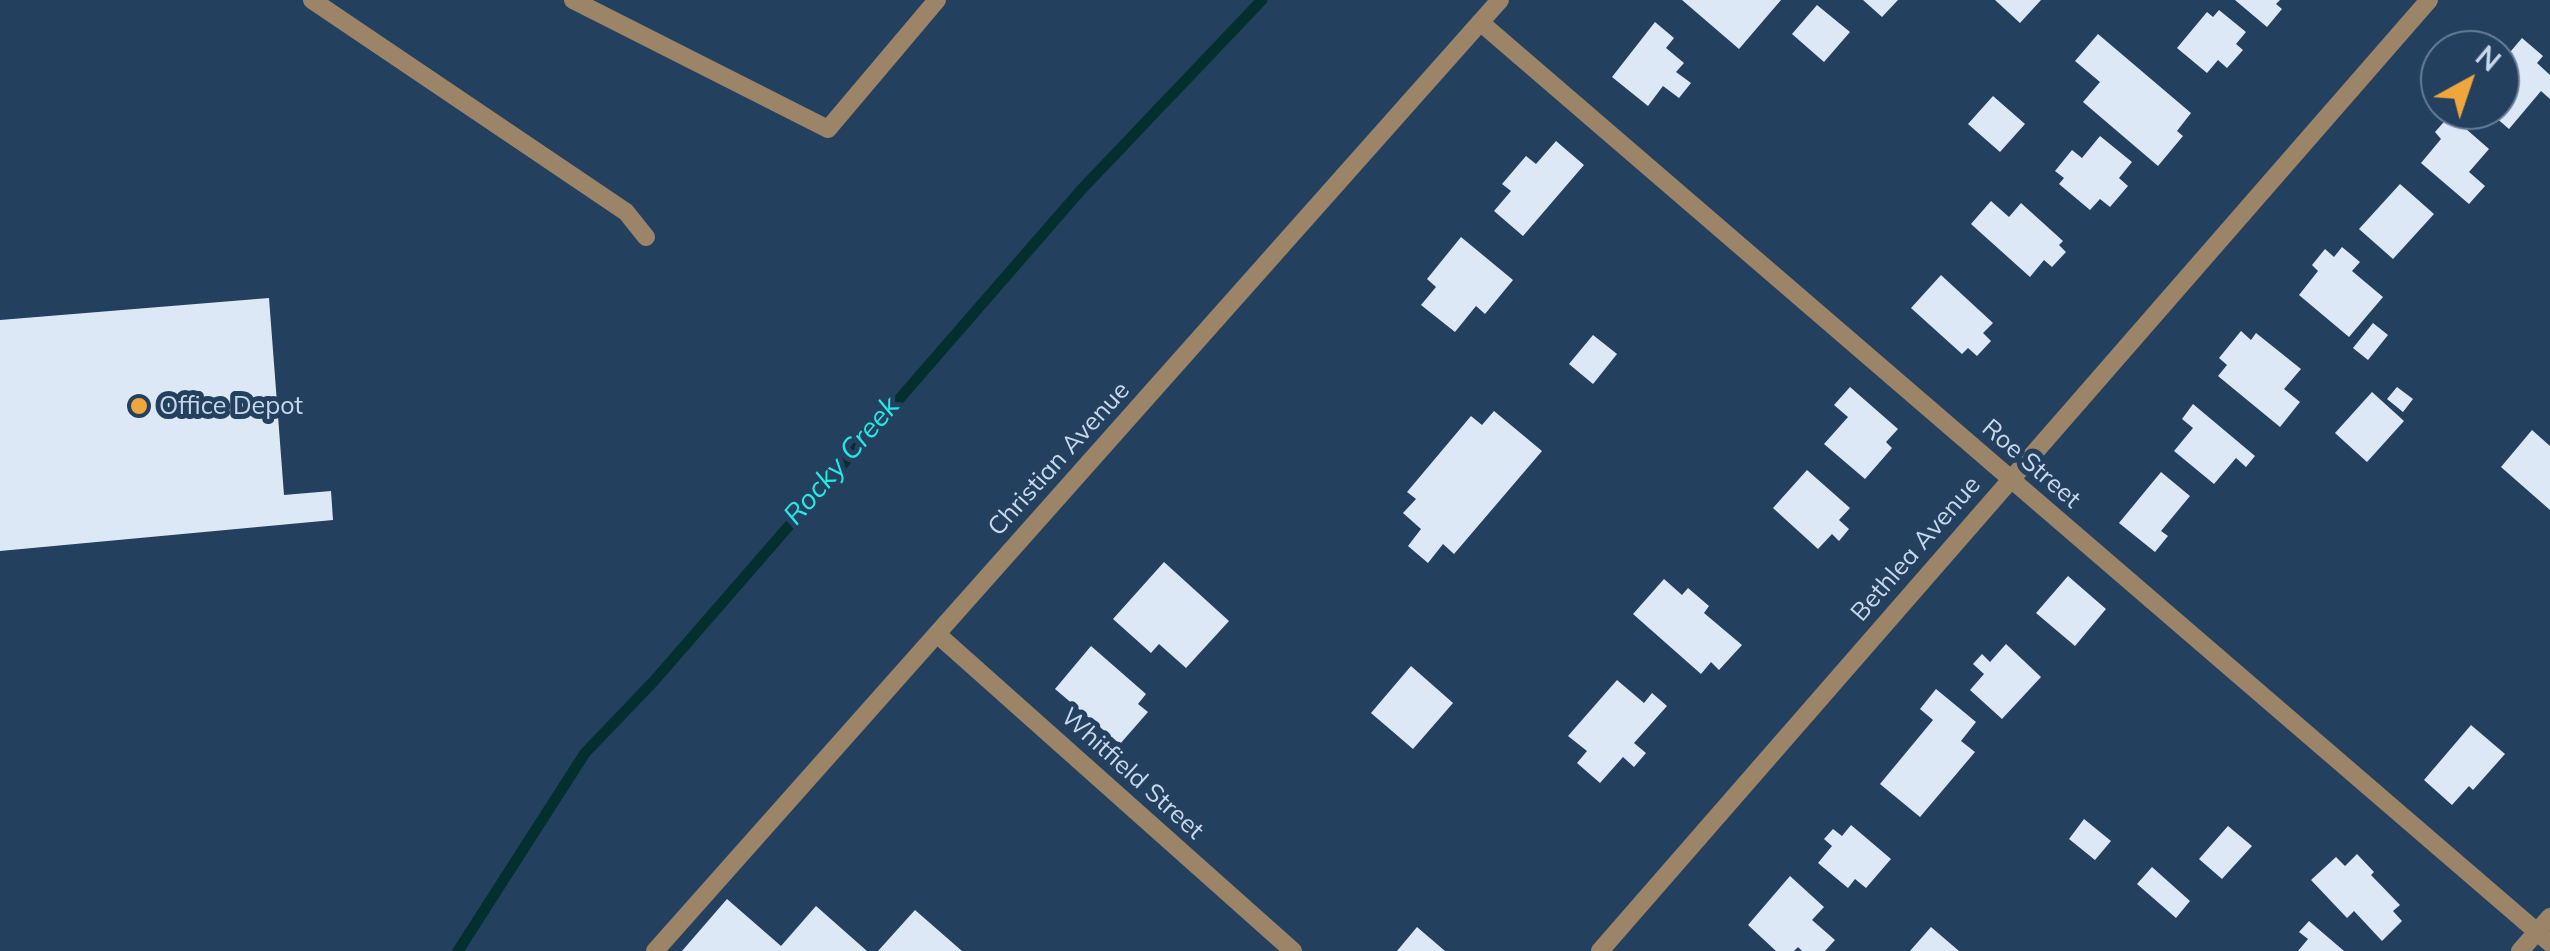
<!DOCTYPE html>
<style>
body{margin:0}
#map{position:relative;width:2550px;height:951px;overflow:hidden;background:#24405f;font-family:Mulish,sans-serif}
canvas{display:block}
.north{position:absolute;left:2420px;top:30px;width:100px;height:100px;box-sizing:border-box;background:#24405f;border:2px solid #667d97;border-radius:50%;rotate:40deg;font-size:28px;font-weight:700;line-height:40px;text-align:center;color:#c8d8eb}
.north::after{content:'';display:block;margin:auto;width:35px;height:45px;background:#efa73d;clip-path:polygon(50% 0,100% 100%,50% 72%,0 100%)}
</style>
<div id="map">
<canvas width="2550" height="951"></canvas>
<div class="north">N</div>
</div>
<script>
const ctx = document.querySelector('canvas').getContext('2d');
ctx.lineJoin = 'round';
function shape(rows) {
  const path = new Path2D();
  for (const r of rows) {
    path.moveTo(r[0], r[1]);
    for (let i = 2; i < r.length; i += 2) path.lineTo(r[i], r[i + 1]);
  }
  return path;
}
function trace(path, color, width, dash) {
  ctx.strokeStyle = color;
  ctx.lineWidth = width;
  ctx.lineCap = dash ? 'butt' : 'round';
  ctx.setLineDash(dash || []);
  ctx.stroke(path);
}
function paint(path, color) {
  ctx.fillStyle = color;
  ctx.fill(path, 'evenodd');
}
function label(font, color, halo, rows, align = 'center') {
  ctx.font = font + ' Mulish,sans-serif';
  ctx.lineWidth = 10;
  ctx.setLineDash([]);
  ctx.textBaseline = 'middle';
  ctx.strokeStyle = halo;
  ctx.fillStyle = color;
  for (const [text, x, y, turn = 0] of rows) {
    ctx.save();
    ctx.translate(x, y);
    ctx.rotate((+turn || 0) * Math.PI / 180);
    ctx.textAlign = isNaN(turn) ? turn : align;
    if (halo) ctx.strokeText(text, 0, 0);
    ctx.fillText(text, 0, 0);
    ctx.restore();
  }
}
const stream = shape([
 [458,951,585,753,654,681,1081,190,1262,0]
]);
const building = shape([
 [1682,0,1781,0,1739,49],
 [1863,0,1898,0,1882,17],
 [1995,0,2041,0,2020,23],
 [2235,0,2280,0,2276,4,2282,9,2267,27],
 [1817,5,1850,32,1824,62,1792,34],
 [2219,10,2246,32,2236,44,2243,50,2227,68,2218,60,2207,73,2177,48,2207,12,2213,17],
 [1655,22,1674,38,1666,48,1684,63,1676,72,1691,83,1679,98,1663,86,1648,106,1612,77],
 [2098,34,2191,113,2177,131,2183,136,2158,166,2083,102,2100,82,2075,61],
 [2522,38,2543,56,2537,63,2550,75,2550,99,2541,91,2509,129,2487,110,2500,110,2500,64],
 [1993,96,2025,124,2000,152,1968,124],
 [2450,115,2489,149,2469,172,2485,186,2469,204,2421,163,2441,139,2435,132],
 [2100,136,2132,162,2119,178,2128,186,2110,207,2100,199,2090,210,2059,184,2064,178,2055,171,2072,150,2082,158],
 [1556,141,1584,165,1523,236,1494,211,1511,191,1502,184,1526,156,1536,164],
 [2400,184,2434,214,2393,259,2359,229],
 [1991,201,2009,217,2021,203,2063,241,2059,245,2066,252,2052,267,2044,260,2030,277,1971,224],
 [1461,237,1513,280,1485,314,1476,306,1455,332,1421,305,1436,287,1427,279],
 [2342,247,2360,262,2352,271,2383,297,2349,337,2299,295,2318,271,2312,265,2325,249,2334,257],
 [1941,275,1993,323,1983,333,1991,341,1977,356,1968,348,1962,354,1911,308],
 [269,298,284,495,331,491,333,520,0,551,0,320],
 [2373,323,2388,335,2368,360,2353,348],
 [2241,331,2251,340,2256,333,2301,369,2284,389,2300,402,2280,427,2218,376,2227,365,2219,358],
 [1593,335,1617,354,1593,384,1569,364],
 [1850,387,1898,429,1886,442,1892,448,1865,479,1824,444,1848,417,1834,405],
 [2397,387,2413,399,2403,412,2387,399],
 [2372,392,2404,421,2367,462,2335,433],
 [2193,404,2255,456,2246,467,2236,458,2214,484,2174,451,2193,428,2182,419],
 [1494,411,1542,451,1454,554,1443,544,1428,563,1408,546,1421,529,1403,513,1416,499,1407,492,1471,416,1482,425],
 [2532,430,2550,446,2550,510,2501,467],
 [1807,470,1850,508,1839,520,1849,529,1839,541,1832,534,1818,549,1773,508],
 [2161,472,2190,496,2161,531,2168,536,2155,552,2119,523],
 [1164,562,1229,621,1186,668,1159,644,1151,653,1113,619],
 [2068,576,2106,609,2075,646,2036,613],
 [1664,579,1682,595,1688,588,1709,606,1704,613,1742,645,1719,670,1711,662,1701,674,1633,614],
 [2006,644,2041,677,2002,719,1970,690,1984,674,1973,664,1982,654,1990,662],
 [1091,646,1146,694,1138,704,1148,712,1120,744,1055,689],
 [1411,666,1453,703,1413,749,1371,713],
 [1617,680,1644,703,1652,693,1667,706,1634,743,1646,753,1634,767,1623,757,1600,783,1577,763,1587,751,1568,736],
 [1936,689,1976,722,1961,741,1975,752,1920,817,1880,784,1933,720,1920,709],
 [2471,725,2505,754,2473,790,2469,786,2452,805,2424,780],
 [2084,819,2111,841,2095,860,2069,839],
 [1851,825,1891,859,1866,888,1855,879,1848,888,1818,863,1832,846,1824,839,1833,829,1842,836],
 [2228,826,2252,846,2222,879,2199,859],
 [2357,854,2374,872,2371,875,2400,905,2393,911,2402,921,2382,941,2354,911,2347,918,2311,880,2336,857,2345,866],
 [2152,867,2190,901,2176,918,2137,884],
 [1790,876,1824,907,1812,920,1835,940,1825,951,1802,951,1798,947,1794,951,1776,951,1748,925],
 [727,899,781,946,816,906,867,951,682,951],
 [915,910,962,951,878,951],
 [2309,921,2344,951,2298,951,2308,939,2299,932],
 [1417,927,1445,951,1397,951],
 [1931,927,1959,951,1910,951]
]);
const minor = shape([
 [312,0,626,212,646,237],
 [573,0,828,129,937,0],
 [1480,22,2550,943],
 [937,634,1293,951],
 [655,951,1500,0],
 [1600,951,2429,0],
 [2520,951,2550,917]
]);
const markers = [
 [139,406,10,"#efa73d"]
];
const poiNames = [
 ["Office Depot",159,406]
];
const streetNames = [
 ["Christian Avenue",1059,459,-48],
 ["Roe Street",2031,464,41],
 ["Bethlea Avenue",1916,549,-49],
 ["Whitfield Street",1132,774,42]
];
const waterNames = [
 ["Rocky Creek",842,461,-49]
];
trace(stream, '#052f2e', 11);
paint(building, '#dde8f6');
trace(minor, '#9b8467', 18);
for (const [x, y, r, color] of markers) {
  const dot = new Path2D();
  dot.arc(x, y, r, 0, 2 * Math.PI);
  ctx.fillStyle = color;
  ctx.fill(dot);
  trace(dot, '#24405f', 4);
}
label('25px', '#c8d8eb', '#24405f', poiNames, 'left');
label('25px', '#c8d8eb', '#24405f', streetNames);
label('italic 28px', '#26e9e5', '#24405f', waterNames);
</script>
